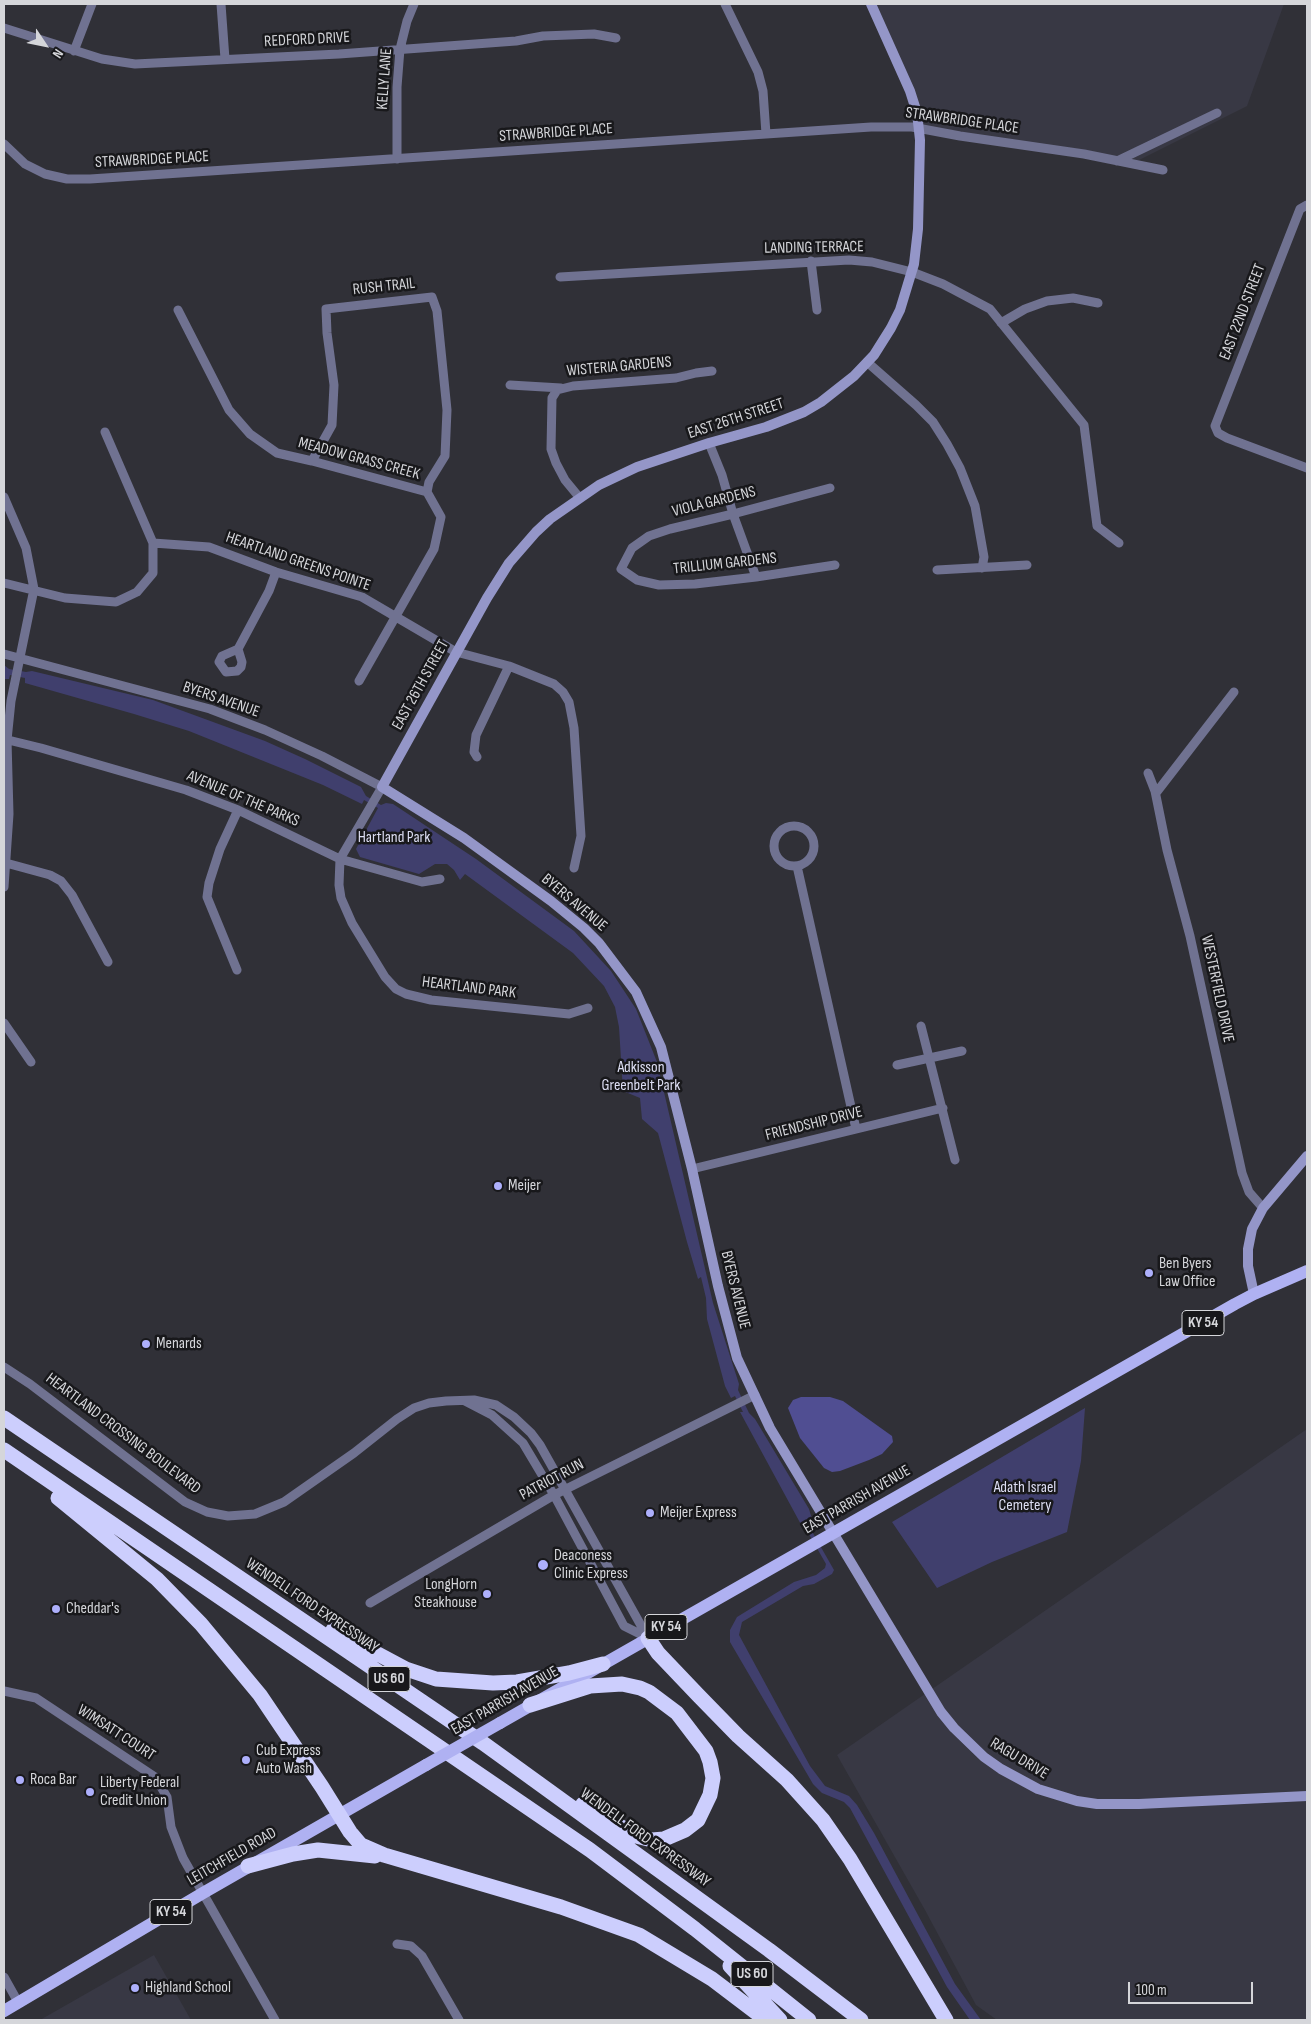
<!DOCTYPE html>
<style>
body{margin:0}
#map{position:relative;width:1311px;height:2024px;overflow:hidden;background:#303037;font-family:"Sofia Sans Condensed",sans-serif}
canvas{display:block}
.frame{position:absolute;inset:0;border:5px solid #d5d6da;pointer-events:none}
.north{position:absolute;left:20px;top:20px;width:50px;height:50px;-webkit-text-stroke:4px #18181b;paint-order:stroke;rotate:124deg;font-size:14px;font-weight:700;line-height:20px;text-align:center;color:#d5d6da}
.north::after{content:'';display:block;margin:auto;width:18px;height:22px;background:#d5d6da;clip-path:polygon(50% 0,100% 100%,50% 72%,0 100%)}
.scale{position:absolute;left:1128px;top:1982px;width:125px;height:22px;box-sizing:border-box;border:2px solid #d5d6da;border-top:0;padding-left:6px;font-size:15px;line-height:18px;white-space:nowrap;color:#d5d6da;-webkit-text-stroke:4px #18181b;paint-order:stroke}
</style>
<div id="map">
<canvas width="1311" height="2024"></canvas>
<div class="frame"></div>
<div class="north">N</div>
<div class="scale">100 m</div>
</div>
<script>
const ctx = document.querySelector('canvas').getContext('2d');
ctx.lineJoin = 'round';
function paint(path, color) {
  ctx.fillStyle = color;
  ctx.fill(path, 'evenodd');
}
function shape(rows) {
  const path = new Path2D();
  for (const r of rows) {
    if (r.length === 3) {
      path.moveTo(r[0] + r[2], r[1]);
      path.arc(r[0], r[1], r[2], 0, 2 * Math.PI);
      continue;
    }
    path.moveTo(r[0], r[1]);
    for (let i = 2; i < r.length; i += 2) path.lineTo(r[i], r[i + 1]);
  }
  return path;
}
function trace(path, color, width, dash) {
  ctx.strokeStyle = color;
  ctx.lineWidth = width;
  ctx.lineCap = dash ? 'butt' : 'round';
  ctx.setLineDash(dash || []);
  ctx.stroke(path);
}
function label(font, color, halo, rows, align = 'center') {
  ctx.font = font + ' "Sofia Sans Condensed",sans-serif';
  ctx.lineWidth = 5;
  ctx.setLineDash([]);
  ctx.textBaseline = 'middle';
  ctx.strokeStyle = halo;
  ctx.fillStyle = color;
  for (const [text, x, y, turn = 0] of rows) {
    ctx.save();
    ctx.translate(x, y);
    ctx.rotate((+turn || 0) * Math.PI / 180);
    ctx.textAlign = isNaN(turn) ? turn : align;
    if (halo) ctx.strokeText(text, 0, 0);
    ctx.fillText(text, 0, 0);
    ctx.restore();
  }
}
const built = shape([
 [871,4,1284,4,1247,106,1131,164,919,128],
 [1307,1429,1307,2020,997,2020,976,2005,925,1910,837,1755],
 [154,1955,191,2020,40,2020]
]);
const green = shape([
 [4,665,9,669,26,672,32,671,153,700,265,741,305,759,361,787,366,796,381,805,386,803,393,804,476,859,574,931,611,971,636,1009,657,1062,713,1303,739,1384,738,1390,749,1413,755,1419,809,1509,812,1519,810,1528,834,1570,832,1574,814,1584,803,1586,742,1622,739,1635,810,1766,825,1786,849,1796,857,1805,874,1833,955,1984,981,2020,970,2020,947,1987,850,1808,844,1802,822,1793,813,1784,730,1642,730,1630,737,1617,794,1582,816,1575,825,1568,826,1564,806,1529,804,1530,740,1412,743,1412,735,1396,731,1398,725,1386,707,1319,706,1298,701,1277,698,1279,687,1242,658,1133,642,1119,640,1098,623,1091,619,1027,615,1007,604,986,573,953,465,874,460,880,454,870,447,864,435,864,419,874,360,857,356,849,378,808,364,800,362,804,323,785,189,731,134,714,25,683,25,678,10,675,9,679,4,679],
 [1085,1408,1081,1461,1067,1532,992,1562,937,1588,892,1522]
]);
const water = shape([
 [801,1397,830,1397,843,1401,892,1436,893,1442,882,1454,869,1460,840,1471,832,1472,824,1468,800,1438,788,1408,793,1400]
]);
const street = shape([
 [221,4,225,59],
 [725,4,758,72,763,91,766,134],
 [4,28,102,59,135,64,339,54,516,41,543,36,594,34,616,38],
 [74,51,92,4],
 [4,144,25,164,45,174,67,179,90,179,871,127,912,127,960,136,1084,154,1163,170],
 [397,159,397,87,400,49,407,21,414,4],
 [1117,161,1217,113],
 [1307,205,1300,209,1215,426,1218,433,1227,438,1307,468],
 [811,261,817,310],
 [560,277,849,260,872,262,912,272,943,284,990,309,1084,425,1097,526,1119,543],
 [178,310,229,410,250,434,277,453,312,461,427,492,441,517,434,549,359,681],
 [1001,323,1025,309,1047,301,1073,298,1098,303],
 [867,362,916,405,933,422,947,444,960,468,975,506,984,557,982,568],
 [510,385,561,388],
 [709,443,722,475,733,514,756,577],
 [312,461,332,425,334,385,327,333,326,309,432,297,437,311,447,410,445,456,429,482,427,492],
 [830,488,733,514,670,529,649,536,632,548,621,569,637,580,659,585,695,584,756,577,835,565],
 [4,497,26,548,34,589,11,701,7,740,9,814,4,887],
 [579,497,565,480,556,463,551,449,552,398,557,390,573,386,676,378,696,373,712,371],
 [153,543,209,547,276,572,362,597,456,652,509,666,554,684,563,692,569,702,574,728,581,836,574,868],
 [937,570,1027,565],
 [4,583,65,598,116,602,137,592,153,573,153,543,105,432],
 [238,649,242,662,241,667,237,671,226,672,219,662,222,656,238,649,269,591,276,572],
 [4,654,210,709,265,730,322,756,382,787,340,859,339,885,341,898,352,923,385,977,396,989,406,994,431,1000,569,1014,588,1008],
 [4,739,41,748,186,790,238,810,340,859,422,882,440,879],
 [477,757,474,752,476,735,509,666],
 [1148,773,1155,791,1167,850,1190,936,1242,1173,1249,1192,1263,1208],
 [1156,793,1234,692],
 [794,846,20],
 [6,863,50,875,61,881,72,895,108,962],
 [797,866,856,1129],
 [237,970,207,897,209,883,220,849,238,810],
 [4,1023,31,1062],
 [921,1026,955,1160],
 [897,1065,962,1051],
 [692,1169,943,1108],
 [4,1367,30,1384,185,1502,207,1512,228,1516,255,1514,284,1502,354,1453,397,1419,414,1408,429,1403,446,1401,474,1400,496,1405,514,1417,531,1433,540,1445,648,1638],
 [465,1401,492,1415,523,1443,554,1495,624,1626,648,1638],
 [370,1603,554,1495,755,1395],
 [4,1691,36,1698,155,1777,167,1797,171,1827,183,1858,275,2020],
 [397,1944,411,1946,422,1956,459,2020],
 [4,1977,18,2002]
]);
const secondary = shape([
 [871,4,910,91,917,113,920,140,918,229,914,264,900,310,891,328,874,355,854,376,821,402,804,412,766,427,709,443,637,467,599,485,550,519,536,532,509,563,487,598,382,787,464,838,551,901,584,928,599,943,636,992,661,1047,692,1169,718,1286,737,1358,770,1428,941,1712,954,1728,984,1757,1001,1769,1038,1789,1077,1801,1097,1804,1139,1804,1307,1796],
 [1254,1294,1248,1266,1248,1249,1252,1229,1263,1208,1307,1156]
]);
const primary = shape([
 [500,1723,1235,1304,1254,1294,1307,1271],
 [4,2011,203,1893,426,1765]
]);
const highway = shape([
 [4,1418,483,1743,769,1950,861,2020],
 [4,1450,590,1850,695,1929,809,2020],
 [58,1498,157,1579,201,1624,260,1695,322,1787,350,1832,361,1845,384,1855,561,1907,639,1935,712,1979,766,2020],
 [333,1630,406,1669,436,1679,493,1683,517,1682,569,1673,603,1664],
 [648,1638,658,1653,698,1695,738,1736,787,1780,823,1820,850,1859,946,2020],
 [530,1705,590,1686,622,1684,640,1688,649,1692,677,1713,706,1751,710,1762,713,1778,710,1795,698,1820,685,1830,664,1839,652,1840,636,1836,583,1804],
 [248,1866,293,1854,318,1850,375,1856],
 [730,1966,780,2020]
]);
const primaryBridge = shape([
 [426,1765,500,1723]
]);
const markers = [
 [498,1186,5,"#adaffb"],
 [1149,1273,5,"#adaffb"],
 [146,1344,5,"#adaffb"],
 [650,1513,5,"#adaffb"],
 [543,1565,6,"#adaffb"],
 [487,1594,5,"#adaffb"],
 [56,1609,5,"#adaffb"],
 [246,1760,5,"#adaffb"],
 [20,1780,5,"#adaffb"],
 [90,1792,5,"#adaffb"],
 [135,1988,5,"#adaffb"]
];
const shields = [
 [1203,1323,42],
 [666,1627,42],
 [389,1679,42],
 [171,1912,42],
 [752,1974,42]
];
const shieldNames = [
 ["KY 54",1203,1323],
 ["KY 54",666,1627],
 ["US 60",389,1679],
 ["KY 54",171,1912],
 ["US 60",752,1974]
];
const streetNames = [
 ["REDFORD DRIVE",307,40,-3],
 ["KELLY LANE",385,79,-86],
 ["STRAWBRIDGE PLACE",962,121,8],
 ["STRAWBRIDGE PLACE",556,133,-4],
 ["STRAWBRIDGE PLACE",152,160,-3],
 ["LANDING TERRACE",814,248,-1],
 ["RUSH TRAIL",384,287,-6],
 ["EAST 22ND STREET",1243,312,-69],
 ["WISTERIA GARDENS",619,367,-5],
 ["EAST 26TH STREET",736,419,-18],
 ["MEADOW GRASS CREEK",359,459,15],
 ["VIOLA GARDENS",714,502,-14],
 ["HEARTLAND GREENS POINTE",298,562,19],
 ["TRILLIUM GARDENS",725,564,-6],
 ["EAST 26TH STREET",421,685,-61],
 ["BYERS AVENUE",221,700,19],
 ["AVENUE OF THE PARKS",243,799,23],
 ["BYERS AVENUE",574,903,40],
 ["HEARTLAND PARK",469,988,7],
 ["WESTERFIELD DRIVE",1217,989,78],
 ["FRIENDSHIP DRIVE",814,1124,-14],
 ["BYERS AVENUE",735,1290,76],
 ["HEARTLAND CROSSING BOULEVARD",123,1434,37],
 ["PATRIOT RUN",552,1480,-28],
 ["EAST PARRISH AVENUE",857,1500,-30],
 ["WENDELL FORD EXPRESSWAY",312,1606,34],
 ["EAST PARRISH AVENUE",505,1701,-30],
 ["WIMSATT COURT",116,1733,33],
 ["RAGU DRIVE",1019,1759,31],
 ["WENDELL FORD EXPRESSWAY",645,1838,36],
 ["LEITCHFIELD ROAD",232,1857,-30]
];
const parkNames = [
 ["Hartland Park",394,838],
 ["Adkisson",641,1068],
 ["Greenbelt Park",641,1086],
 ["Adath Israel",1025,1488],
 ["Cemetery",1025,1506]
];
const poiNames = [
 ["Meijer",508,1186],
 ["Ben Byers",1159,1264],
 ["Law Office",1159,1282],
 ["Menards",156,1344],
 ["Meijer Express",660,1513],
 ["Deaconess",554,1556],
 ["Clinic Express",554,1574],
 ["LongHorn",477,1585,"right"],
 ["Steakhouse",477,1603,"right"],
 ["Cheddar's",66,1609],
 ["Cub Express",256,1751],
 ["Auto Wash",256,1769],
 ["Roca Bar",30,1780],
 ["Liberty Federal",100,1783],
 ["Credit Union",100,1801],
 ["Highland School",145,1988]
];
paint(built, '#383844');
paint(green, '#403f6d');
paint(water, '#504e92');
trace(street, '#707291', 9);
trace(secondary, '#9496c8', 10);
trace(primary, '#afb1f2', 12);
trace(highway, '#cccefd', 15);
trace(primaryBridge, '#afb1f2', 12);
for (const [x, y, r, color] of markers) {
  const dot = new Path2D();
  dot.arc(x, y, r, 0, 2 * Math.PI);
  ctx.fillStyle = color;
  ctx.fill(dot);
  trace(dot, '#18181b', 2);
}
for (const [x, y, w] of shields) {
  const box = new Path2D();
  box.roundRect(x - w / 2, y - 12.5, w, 25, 4);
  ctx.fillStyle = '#18181b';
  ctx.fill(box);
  trace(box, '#d5d6da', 1);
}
label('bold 15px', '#d5d6da', null, shieldNames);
label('16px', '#d5d6da', '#18181b', streetNames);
label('16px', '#dddef3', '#18181b', parkNames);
label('16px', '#d5d6da', '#18181b', poiNames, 'left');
</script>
